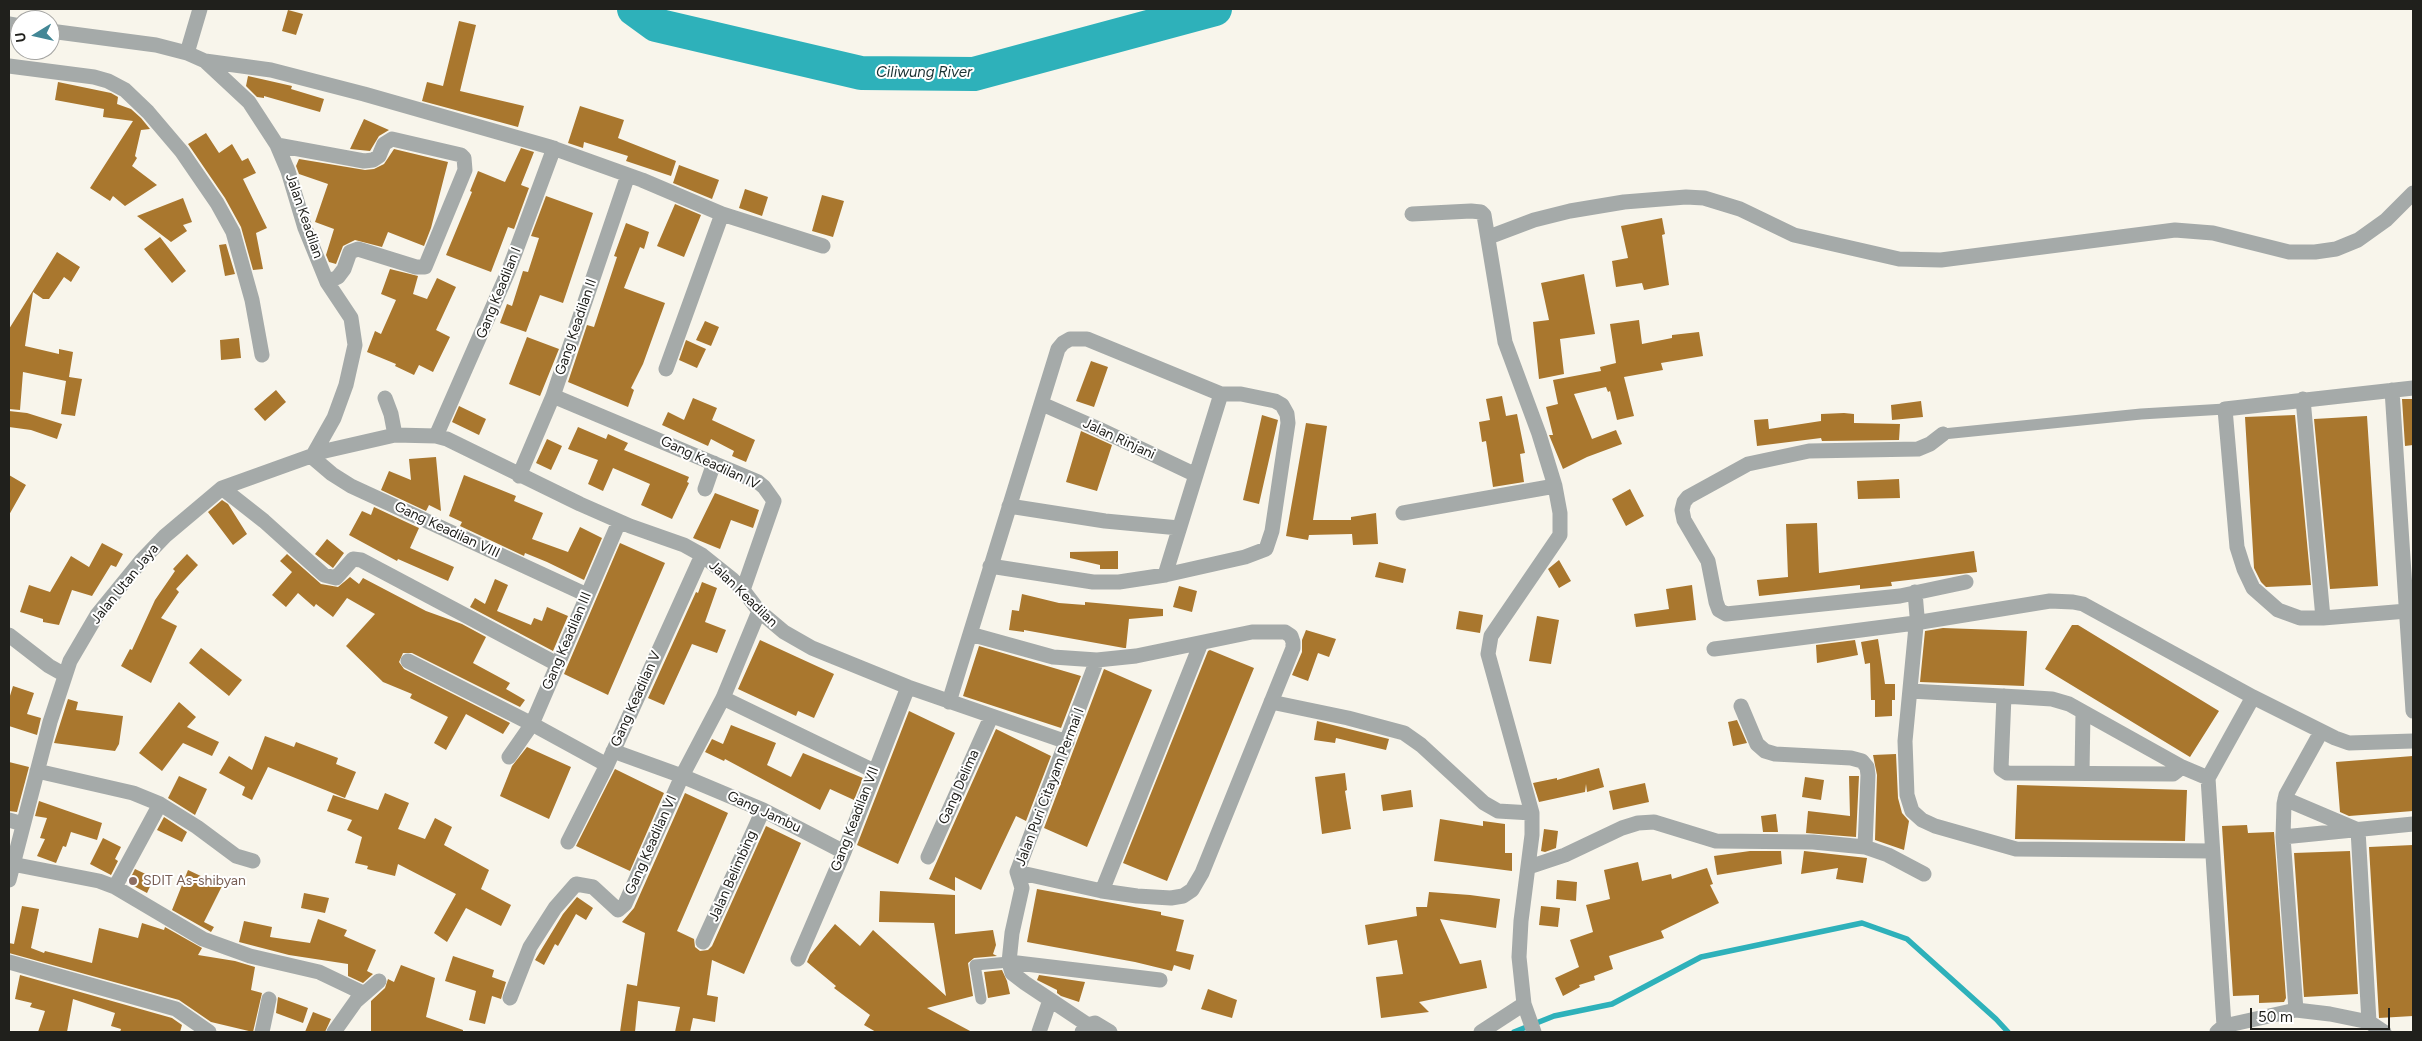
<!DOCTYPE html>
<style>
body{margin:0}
#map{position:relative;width:2422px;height:1041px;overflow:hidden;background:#f8f5eb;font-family:Figtree,sans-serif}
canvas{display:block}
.frame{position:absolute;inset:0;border:10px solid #20201c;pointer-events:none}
.north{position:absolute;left:10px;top:10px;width:50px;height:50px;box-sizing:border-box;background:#fff;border:1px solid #a6a6a4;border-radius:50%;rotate:261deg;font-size:14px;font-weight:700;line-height:20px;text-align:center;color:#20201c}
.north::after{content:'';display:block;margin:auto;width:18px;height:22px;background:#438796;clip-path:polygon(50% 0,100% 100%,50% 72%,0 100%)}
.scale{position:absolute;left:2250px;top:1008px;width:140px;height:22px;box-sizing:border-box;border:2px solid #20201c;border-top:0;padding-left:6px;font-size:15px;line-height:18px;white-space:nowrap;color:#20201c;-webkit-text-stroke:4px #fff;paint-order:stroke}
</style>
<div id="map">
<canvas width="2422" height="1041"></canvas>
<div class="frame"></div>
<div class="north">U</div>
<div class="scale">50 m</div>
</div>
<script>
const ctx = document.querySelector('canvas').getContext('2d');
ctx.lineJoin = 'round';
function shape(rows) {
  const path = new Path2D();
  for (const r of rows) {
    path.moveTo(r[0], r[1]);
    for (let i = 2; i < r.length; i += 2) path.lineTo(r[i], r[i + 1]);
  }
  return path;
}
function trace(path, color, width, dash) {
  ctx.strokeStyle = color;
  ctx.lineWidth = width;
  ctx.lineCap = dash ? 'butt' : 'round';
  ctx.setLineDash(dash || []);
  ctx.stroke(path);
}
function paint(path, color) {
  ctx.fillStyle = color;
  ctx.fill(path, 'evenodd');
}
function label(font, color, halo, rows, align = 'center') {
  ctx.font = font + ' Figtree,sans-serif';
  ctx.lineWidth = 4;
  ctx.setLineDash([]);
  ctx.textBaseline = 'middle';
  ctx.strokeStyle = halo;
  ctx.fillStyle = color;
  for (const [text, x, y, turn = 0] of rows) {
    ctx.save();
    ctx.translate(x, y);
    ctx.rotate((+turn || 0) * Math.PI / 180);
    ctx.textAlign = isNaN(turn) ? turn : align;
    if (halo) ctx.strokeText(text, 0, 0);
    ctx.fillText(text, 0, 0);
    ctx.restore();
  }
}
const stream = shape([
 [1514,1032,1554,1016,1612,1004,1701,957,1862,923,1907,939,1996,1019,2008,1032]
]);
const river = shape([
 [634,9,656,25,861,73,974,74,1215,9]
]);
const building = shape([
 [288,10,303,14,296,35,282,31],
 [459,21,476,25,460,91,524,106,518,127,422,101,427,82,443,86],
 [248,76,292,86,291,89,324,99,320,112,264,96,264,98,257,97,246,86],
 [58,82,111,93,118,97,117,104,131,109,141,118,150,129,141,130,135,156,137,158,132,166,157,185,125,206,113,196,110,201,90,188,133,121,103,117,104,109,55,100],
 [580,106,624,120,618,138,676,161,671,176,626,161,628,156,584,142,583,148,568,143],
 [364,119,389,130,379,136,370,151,350,149],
 [206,133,219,153,232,144,242,161,248,158,256,173,243,179,267,228,256,233,263,269,253,270,241,227,225,198,188,144],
 [521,148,534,152,521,185,529,188,514,229,508,227,491,272,446,255,472,192,470,191,478,171,505,182],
 [394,149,448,162,431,228,424,246,388,232,382,247,355,240,343,246,336,264,329,262,326,255,334,229,315,222,328,184,299,174,296,166,299,159,365,170,374,169,384,164],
 [679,165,719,180,712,199,673,183],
 [745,189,768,197,762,216,739,208],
 [822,195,844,201,833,237,812,231],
 [546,196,593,213,563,303,540,295,526,332,500,323,507,304,512,306,523,271,528,272,539,238,531,236],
 [183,198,192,222,183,225,187,231,171,242,137,216],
 [675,204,701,215,684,257,657,246],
 [1662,218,1665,234,1662,235,1669,285,1644,290,1642,283,1616,287,1612,261,1628,258,1621,226],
 [626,223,649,232,644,249,640,247,624,288,665,303,643,364,631,388,634,390,628,407,568,382,587,325,594,327,617,257,614,256],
 [160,237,186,271,172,283,144,249],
 [226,244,235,274,225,276,219,245],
 [57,252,80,267,71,282,64,277,49,299,43,299,33,292,25,346,59,354,59,349,73,352,69,377,82,379,75,416,61,414,66,381,23,372,20,410,9,409,9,329],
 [390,269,418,276,413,294,427,299,437,278,456,287,436,330,450,337,433,372,419,365,414,375,395,366,396,364,367,352,375,331,381,334,396,300,381,294],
 [1584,274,1595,334,1560,339,1564,374,1539,379,1533,322,1549,320,1541,283],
 [1639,320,1642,344,1672,338,1672,335,1699,332,1703,356,1661,363,1663,370,1624,377,1634,416,1617,420,1610,391,1608,392,1606,387,1574,394,1592,439,1616,430,1622,444,1587,457,1563,469,1549,435,1553,435,1546,407,1558,404,1553,380,1601,371,1600,367,1616,363,1610,324],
 [705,321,719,327,711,346,696,340],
 [527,337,559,349,540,396,509,384],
 [239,338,241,358,221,360,220,340],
 [686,340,706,349,697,368,679,360],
 [1091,361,1108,367,1094,407,1076,401],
 [276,390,286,402,265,421,254,409],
 [1502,396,1506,416,1517,414,1525,453,1520,454,1524,482,1493,487,1486,441,1482,442,1479,422,1490,420,1486,399],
 [693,398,717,408,712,420,755,440,746,462,732,456,734,451,711,439,708,446,662,425,668,412,684,420],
 [2402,399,2413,399,2413,445,2405,446],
 [1921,401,1923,417,1892,420,1891,405],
 [459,406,486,419,479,435,452,422],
 [9,411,27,413,62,424,57,439,31,430,9,427],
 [1844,413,1854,414,1854,423,1900,424,1899,440,1822,441,1821,438,1757,446,1754,420,1768,419,1769,429,1821,421,1821,414],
 [1262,415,1278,420,1259,504,1243,500],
 [2295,415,2311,585,2266,587,2261,582,2254,568,2245,417],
 [2367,416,2378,586,2330,589,2314,419],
 [1306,423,1327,426,1313,520,1351,520,1351,517,1376,513,1378,544,1353,545,1352,534,1309,535,1308,540,1286,536],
 [578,427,606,439,608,434,628,443,624,450,689,477,687,482,689,483,672,519,641,505,650,484,613,468,603,491,588,484,598,460,568,449],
 [1081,431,1112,445,1097,491,1066,482],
 [547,439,562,446,551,470,536,463],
 [436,457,441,511,429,505,426,511,381,490,389,471,411,480,409,459],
 [9,475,26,485,9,515],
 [464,475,516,496,514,501,543,513,532,539,568,552,580,527,602,538,584,580,547,562,525,553,524,556,460,526,462,522,449,516],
 [1899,479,1900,498,1858,499,1857,481],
 [1630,489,1644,516,1626,526,1612,499],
 [715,493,759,510,753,528,731,520,720,549,693,538],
 [222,500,228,504,247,534,233,545,208,512],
 [374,507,419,528,410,548,454,567,448,581,398,559,397,561,349,535,362,511,371,515],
 [1817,523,1819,573,1974,551,1977,572,1891,582,1892,586,1860,589,1860,585,1759,596,1757,580,1788,577,1786,524],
 [327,539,344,553,333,568,315,554],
 [102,543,123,554,116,567,111,565,92,596,72,590,59,625,43,622,43,619,20,612,29,585,50,592,71,556,89,567],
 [620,543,665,563,608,695,564,674],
 [1118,551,1118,569,1100,569,1100,565,1070,558,1070,552],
 [187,554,198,565,176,589,179,592,161,618,177,626,151,683,121,666,130,649,132,650,155,600,175,571,173,569],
 [287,554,321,584,338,587,350,577,359,584,363,578,426,611,462,624,486,637,473,663,510,683,506,689,525,700,520,707,412,653,403,653,399,662,404,669,510,723,503,734,466,714,446,750,434,743,448,717,410,698,412,694,383,682,346,646,375,614,347,598,333,617,316,604,314,607,298,593,286,607,272,595,292,572,280,561],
 [1559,560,1571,581,1559,588,1548,569],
 [1379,562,1406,569,1403,583,1375,577],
 [495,579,508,585,497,611,531,625,534,618,542,621,547,607,568,616,553,651,470,607,475,598,485,604],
 [702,582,717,588,705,622,726,630,717,653,692,644,664,705,648,698,696,592,698,593],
 [1692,585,1696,620,1636,627,1634,614,1669,609,1666,589],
 [1179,586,1197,591,1192,612,1173,607],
 [1022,594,1059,603,1085,605,1085,602,1163,609,1163,616,1129,619,1126,648,1124,648,1024,630,1024,632,1009,630,1012,610,1019,611],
 [1459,611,1483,615,1480,633,1456,629],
 [1537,616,1559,620,1551,664,1529,661],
 [2072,625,2078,625,2219,711,2190,757,2045,669],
 [1943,628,2027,631,2024,686,1920,682,1925,631],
 [1306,630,1336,639,1329,657,1318,653,1308,681,1292,675,1302,652,1302,640],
 [1878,639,1885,684,1895,684,1895,700,1892,700,1892,716,1875,717,1875,700,1871,700,1870,663,1865,664,1861,642],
 [760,640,834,674,814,718,798,711,796,716,738,689],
 [1855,640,1858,655,1817,663,1816,645],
 [979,646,1081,676,1061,728,963,696],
 [201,648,242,680,229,696,189,663],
 [1210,650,1254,668,1167,881,1123,863,1208,651],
 [1104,669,1152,690,1087,847,1044,828],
 [13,686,34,693,27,714,41,718,37,735,9,726,9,699],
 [68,699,78,702,76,710,123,716,119,744,115,751,54,743],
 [179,702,196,717,187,727,219,742,212,756,183,743,162,771,139,753],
 [909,711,955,733,898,864,857,845],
 [1737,720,1747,743,1733,746,1728,722],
 [1317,721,1389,739,1386,750,1336,738,1335,743,1314,740],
 [731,725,776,743,767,765,791,777,803,753,863,778,854,800,830,789,820,810,725,759,724,761,705,752,712,739,723,744],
 [996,729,1051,756,1026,821,1016,816,981,890,955,877,955,891,929,879],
 [265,736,294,747,296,742,338,758,336,764,356,772,345,798,268,767,252,800,242,795,245,787,219,773,229,756,252,770],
 [527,747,571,767,549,819,500,796,512,766],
 [1896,754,1898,798,1902,813,1909,821,1904,850,1875,840,1877,775,1873,755],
 [2413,756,2413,811,2349,816,2340,812,2336,762],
 [9,762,29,767,17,812,9,811],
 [1599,768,1604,787,1587,792,1586,784,1585,792,1539,802,1533,783,1557,778,1557,780],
 [615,769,664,793,630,871,576,846],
 [1345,773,1347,790,1345,791,1351,829,1322,834,1315,777],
 [179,776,207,789,195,815,168,798],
 [1849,776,1859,776,1856,837,1806,833,1808,811,1850,816],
 [1805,777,1824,780,1821,800,1802,797],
 [1645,783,1649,802,1613,810,1609,791],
 [2017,785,2187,790,2185,841,2015,839],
 [1411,790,1413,807,1383,811,1381,795],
 [385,793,409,803,398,829,425,839,435,818,452,827,444,845,489,870,481,889,511,905,501,926,466,908,447,942,434,933,456,894,398,864,395,876,367,869,368,866,355,863,362,837,347,830,352,820,327,811,333,795,378,810],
 [685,793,728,813,677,931,694,939,695,947,700,951,708,950,712,946,766,826,801,843,744,974,712,960,707,995,718,997,715,1022,693,1018,690,1032,675,1032,680,1007,638,1001,635,1032,620,1032,627,984,637,986,645,933,622,922,634,908],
 [39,801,102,823,97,840,71,832,66,847,63,846,56,863,37,856,45,839,40,838,47,818,35,816],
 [1776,814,1778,832,1763,832,1761,816],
 [164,817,187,832,182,842,157,830],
 [1440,819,1483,826,1483,821,1505,824,1505,853,1512,853,1512,871,1434,861],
 [2247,825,2248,833,2274,832,2286,998,2284,1002,2259,1003,2259,995,2233,996,2222,826],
 [1544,829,1558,831,1556,848,1545,852,1541,851],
 [103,838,121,847,115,859,118,861,111,875,90,864],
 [2413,845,2413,1016,2379,1018,2369,847],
 [1750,851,1781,851,1782,864,1717,875,1714,856],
 [1804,851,1867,858,1863,883,1836,879,1838,868,1801,874],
 [2350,851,2358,994,2304,997,2294,853],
 [1638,862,1642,881,1671,874,1672,879,1707,868,1713,884,1710,885,1719,903,1661,931,1664,938,1609,956,1613,969,1594,976,1595,980,1579,985,1580,987,1563,996,1555,978,1579,967,1570,940,1593,932,1586,905,1610,899,1604,870],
 [135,869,154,878,147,893,128,883],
 [188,870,222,886,204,922,214,927,211,932,172,910],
 [1557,880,1577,882,1576,901,1556,899],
 [1037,889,1161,912,1161,915,1184,920,1176,951,1194,955,1190,970,1174,965,1172,971,1135,962,1027,942],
 [880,891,955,895,955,934,993,930,996,945,993,954,997,956,974,958,968,963,973,996,927,1008,972,1032,876,1032,864,1025,870,1015,834,988,836,986,807,962,810,955,835,924,860,946,873,930,946,996,934,923,879,922],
 [1429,892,1470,895,1500,899,1496,928,1440,919,1460,964,1481,960,1487,988,1419,1002,1429,1012,1381,1018,1376,977,1403,974,1397,940,1368,945,1365,925,1417,916,1416,907,1427,907],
 [304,893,329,898,325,913,301,908],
 [577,897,593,908,586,920,576,914,558,946,555,944,544,965,535,960,563,914],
 [22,906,39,909,31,948,44,953,45,951,92,963,99,928,138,938,142,923,164,930,165,927,202,948,198,955,235,961,255,967,251,990,262,993,253,1032,211,1022,179,1000,9,953,9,943,14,944],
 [1541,906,1560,908,1558,927,1539,925],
 [318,919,347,930,344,936,376,950,367,971,373,974,363,983,348,976,348,964,289,955,239,942,244,921,272,927,270,937,310,943],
 [453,956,494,970,492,977,506,982,501,999,492,996,485,1024,469,1020,476,991,445,981],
 [401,965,435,978,426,1017,463,1030,463,1032,371,1032,371,1001,385,988,388,979,394,982],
 [1002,970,1007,981,1010,994,988,998,984,972],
 [20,975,172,1018,182,1025,180,1032,120,1032,121,1029,111,1026,115,1013,73,999,67,1032,38,1032,45,1011,30,1007,32,1003,15,999],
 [1039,975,1085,982,1079,1002,1061,996,1057,993,1057,990,1037,980],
 [1208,989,1237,1000,1232,1018,1201,1009],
 [278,997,308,1008,303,1023,276,1013],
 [313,1012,331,1019,325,1032,305,1032]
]);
const lane = shape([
 [1943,434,2141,414,2225,409],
 [981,999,975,965,1009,962]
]);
const street = shape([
 [9,24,20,26],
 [50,31,156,45,187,53,205,61,249,102,277,145,288,171,305,228,327,282,351,318,355,345,346,385,334,418,312,457],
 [187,53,200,9],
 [205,61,271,70,364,94,550,147,642,180,722,214,823,246],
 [9,66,94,77,108,81,125,90,148,112,182,152,217,203,233,232,252,300,262,355],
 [277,145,364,161,373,160,379,156,384,144,392,139,461,155,464,158,465,170,425,267,416,267,358,249,350,252,344,269,338,277,327,282],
 [1412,214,1471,211,1481,212,1484,215,1505,342,1539,434,1555,486,1560,513,1560,535,1491,636,1488,654,1532,813,1532,835,1521,921,1519,957,1524,1004,1534,1032],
 [1489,237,1534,220,1570,211,1624,202,1686,197,1704,198,1740,209,1794,235,1899,259,1941,260,2175,230,2213,233,2289,252,2315,252,2336,249,2358,240,2386,220,2413,193],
 [666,369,722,214],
 [2392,390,2413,711],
 [553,396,758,482,764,487,774,501,743,590],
 [385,398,391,414,395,435],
 [2303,399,2323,618],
 [1042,404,1099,429,1196,475],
 [1943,434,1930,444,1918,449,1809,451,1748,464,1688,497,1684,502,1682,510,1684,520,1708,561,1716,602,1719,610,1726,614,1900,596,1966,582],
 [436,436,508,272,554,148],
 [312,457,332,474,351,486,587,595],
 [519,476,553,396,628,175],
 [222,488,264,521,324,575,336,578,353,559,361,560,557,664],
 [705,489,714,463],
 [1009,506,1105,521,1179,528],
 [1403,513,1555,486],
 [990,566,1093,582,1119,582,1165,575,1245,557,1266,549,1272,531,1288,423,1287,414,1282,405,1275,401,1241,394,1221,394],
 [1915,592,1917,616,1905,741,1907,795,1912,811,1922,820,1935,826,2016,849,2211,851],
 [2407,611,2323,618,2300,618,2278,610,2253,588,2244,569,2237,547,2225,409,2413,388],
 [970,634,1053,657,1097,660,1136,656,1252,632,1285,632,1291,636,1293,642,1293,648,1202,873,1192,890,1183,896,1171,898,1137,896,1102,891,1017,872],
 [9,635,49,666,65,675],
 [1714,649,1915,623,2050,601,2073,602,2083,604,2253,697,2335,738,2349,743,2413,741],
 [408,661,532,724,607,765],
 [1910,691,2020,697,2052,699,2069,704,2182,767,2208,778,2224,1026],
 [2004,696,2001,769,2007,773,2173,774,2182,767],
 [723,698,874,771],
 [949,702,1058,349,1063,343,1070,339,1087,339,1221,394,1165,575],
 [1271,702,1348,718,1404,733,1421,745,1484,803,1498,811,1532,813],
 [1741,706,1757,744,1765,751,1775,754,1851,758,1862,761,1867,767,1868,775,1865,847],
 [613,751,682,776,763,810,844,852],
 [509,757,532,724,619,522],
 [37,771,133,793,160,804,197,827,236,856,253,861],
 [2082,773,2083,712],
 [2208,778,2253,697],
 [2285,799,2358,830,2369,1022],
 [9,820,23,824],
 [2283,837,2413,824],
 [568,842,607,765,702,555],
 [928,857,991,717],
 [12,864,99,881,115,887,203,939,250,956,319,972,363,993],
 [1529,867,1565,855,1622,828,1638,823,1654,822,1716,841,1813,842,1865,847,1888,855,1924,874],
 [9,880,50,722,70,661,97,615,141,561,165,536,222,488,325,451,395,435,436,436,447,439,580,504,630,526,684,545,702,555,732,579,743,590,759,611,784,632,812,648,908,687,1067,742],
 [115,887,160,804],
 [1102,891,1201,643],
 [703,942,763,810],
 [798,959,844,852,908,687],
 [9,962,176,1009,209,1032],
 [1009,962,1160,980],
 [510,998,530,947,555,908,576,884,593,887,618,910,625,904,682,776,723,698,759,611],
 [2296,1010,2283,837,2284,804,2286,795,2321,732],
 [1088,1025,1025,983,1012,973,1009,962,1012,933,1022,888,1017,872,1097,660],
 [262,1032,269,999],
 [334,1032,356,1001,379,981],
 [1039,1032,1050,1000],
 [1082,1032,1088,1025,1095,1023,1110,1032],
 [1481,1032,1524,1004],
 [2217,1032,2224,1026,2296,1010,2330,1014,2369,1022,2384,1032]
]);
const markers = [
 [133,881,5,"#8d6e63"]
];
const streetNames = [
 ["Jalan Keadilan",304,216,71],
 ["Gang Keadilan I",499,293,-68],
 ["Gang Keadilan II",576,327,-71],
 ["Jalan Rinjani",1119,439,25],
 ["Gang Keadilan IV",710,463,25],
 ["Gang Keadilan VIII",447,530,25],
 ["Jalan Utan Jaya",125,584,-51],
 ["Jalan Keadilan",743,594,44],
 ["Gang Keadilan III",567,641,-67],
 ["Gang Keadilan V",636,699,-66],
 ["Gang Delima",959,787,-66],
 ["Jalan Puri Citayam Permai I",1050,787,-69],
 ["Gang Jambu",764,812,25],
 ["Gang Keadilan VII",855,819,-69],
 ["Gang Keadilan VI",651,845,-66],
 ["Jalan Belimbing",733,876,-66]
];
const educationNames = [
 ["SDIT As-shibyan",143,881]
];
const waterNames = [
 ["Ciliwung River",924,73]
];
trace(stream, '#2eb1ba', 5.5);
trace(river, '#2eb1ba', 34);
paint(building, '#a9772e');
trace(lane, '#a5aaa9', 11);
trace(street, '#a5aaa9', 15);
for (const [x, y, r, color] of markers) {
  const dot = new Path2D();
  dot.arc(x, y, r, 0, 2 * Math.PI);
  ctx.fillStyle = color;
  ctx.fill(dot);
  trace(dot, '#fff', 2);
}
label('14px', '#20201c', '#fff', streetNames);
label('14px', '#785e54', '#fff', educationNames, 'left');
label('italic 15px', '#1b3132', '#fff', waterNames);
</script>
